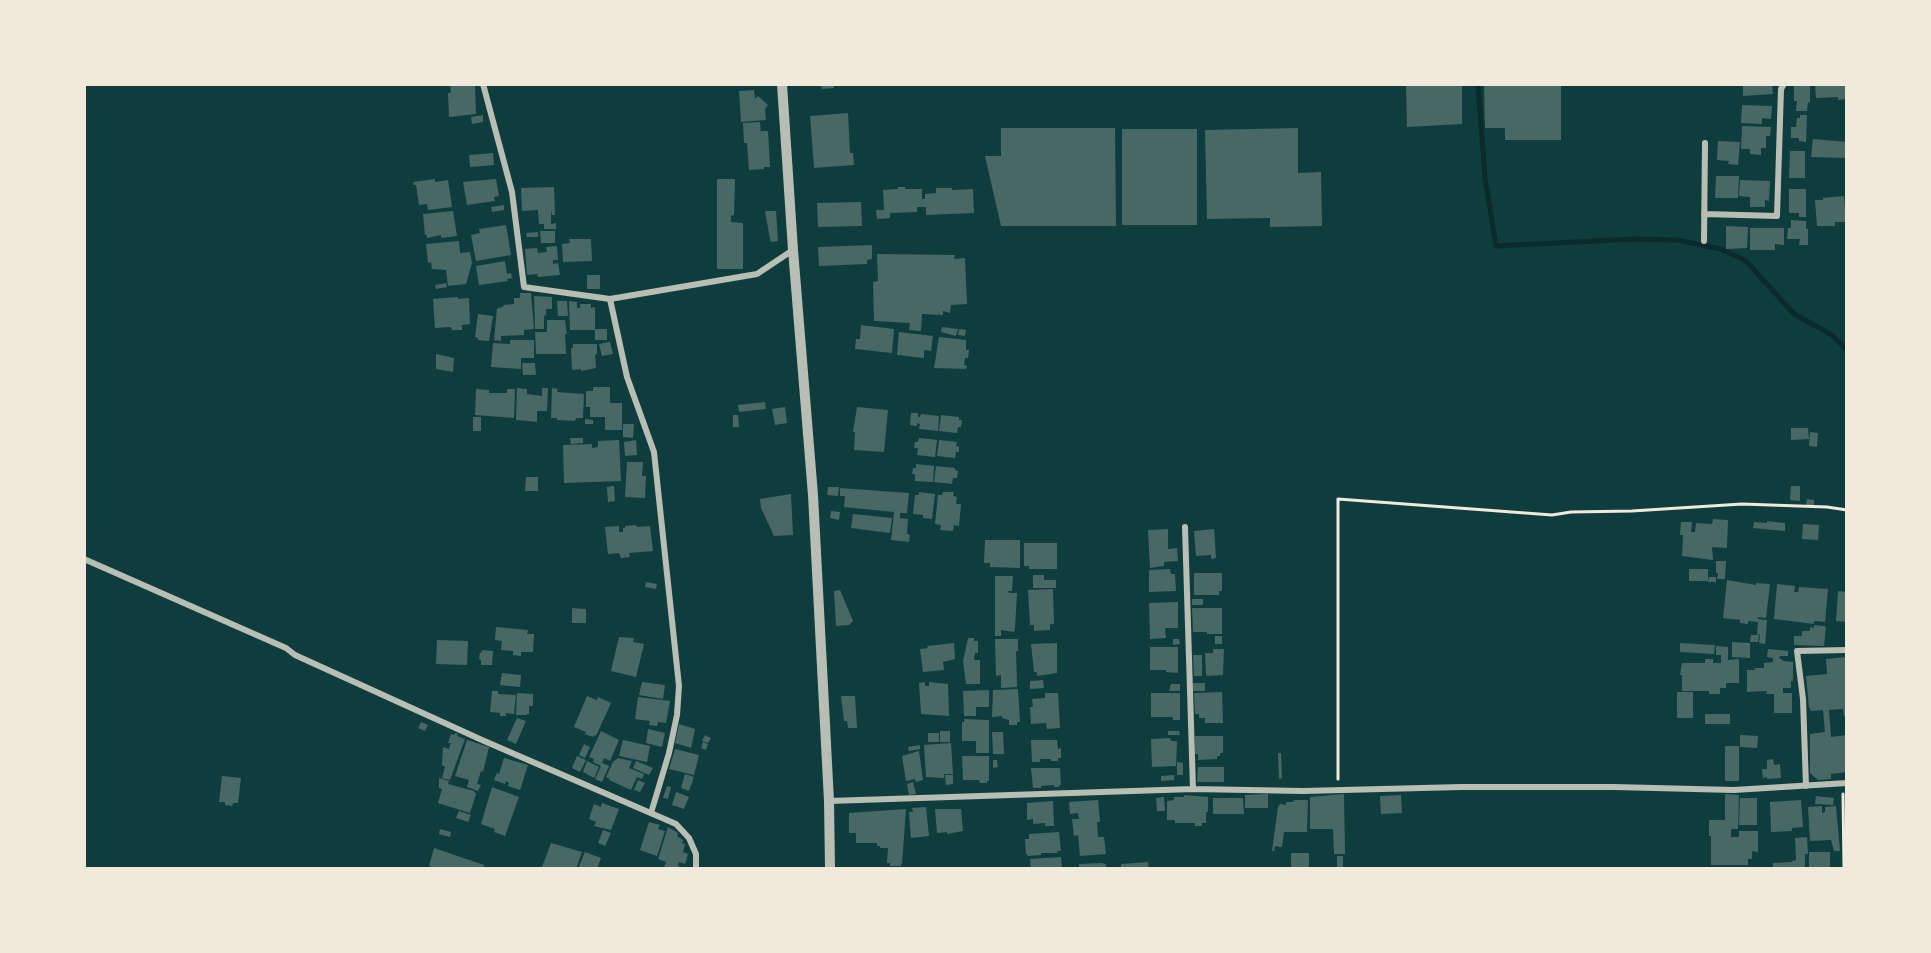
<!DOCTYPE html>
<style>
body{margin:0}
#map{position:relative;width:1931px;height:953px;overflow:hidden;background:#0f3d3e;font-family:"Work Sans",sans-serif}
canvas{display:block}
.frame{position:absolute;inset:0;border:86px solid #f1e9da;pointer-events:none}
</style>
<div id="map">
<canvas width="1931" height="953"></canvas>
<div class="frame"></div>
</div>
<script>
const ctx = document.querySelector('canvas').getContext('2d');
ctx.lineJoin = 'round';
function shape(rows) {
  const path = new Path2D();
  for (const r of rows) {
    path.moveTo(r[0], r[1]);
    for (let i = 2; i < r.length; i += 2) path.lineTo(r[i], r[i + 1]);
  }
  return path;
}
function trace(path, color, width, dash) {
  ctx.strokeStyle = color;
  ctx.lineWidth = width;
  ctx.lineCap = dash ? 'butt' : 'round';
  ctx.setLineDash(dash || []);
  ctx.stroke(path);
}
function paint(path, color) {
  ctx.fillStyle = color;
  ctx.fill(path, 'evenodd');
}
const stream = shape([
 [1478,84,1485,178,1496,246,1635,239,1676,240,1721,249,1745,260,1794,314,1832,335,1847,350]
]);
const building = shape([
 [450,84,475,84,476,114,449,117,448,93,451,93],
 [821,84,834,84,834,88,822,89],
 [1406,84,1462,84,1462,124,1407,127],
 [1484,84,1561,84,1561,140,1505,140,1505,128,1485,128],
 [1743,84,1772,84,1773,94,1743,96],
 [1797,84,1810,84,1810,103,1808,102,1807,111,1796,111,1797,101,1794,101,1794,86,1797,86],
 [1815,84,1847,84,1847,99,1838,100,1838,97,1816,98],
 [754,90,755,99,758,96,768,105,765,109,766,120,741,122,739,91],
 [1742,105,1772,106,1771,119,1762,118,1762,124,1741,123],
 [848,113,850,153,853,153,854,165,814,168,810,116],
 [483,115,483,122,472,124,471,117],
 [1800,115,1807,115,1806,142,1799,141,1799,138,1791,138,1791,127,1796,127,1797,118,1800,118],
 [760,122,761,135,761,131,768,131,770,167,764,167,764,169,749,170,747,143,744,143,743,123],
 [1742,126,1771,127,1770,136,1766,136,1766,148,1761,148,1761,155,1750,154,1750,149,1741,149],
 [1001,128,1115,128,1116,226,1001,226,985,156,1001,156],
 [1298,128,1298,173,1321,172,1322,226,1270,227,1270,218,1207,219,1205,130],
 [1122,129,1197,129,1197,225,1122,225],
 [1813,139,1847,142,1847,158,1811,157],
 [1718,141,1740,142,1738,165,1728,164,1729,161,1717,160],
 [1790,151,1805,151,1805,178,1789,178],
 [493,153,494,165,470,167,469,155],
 [1716,176,1739,176,1738,198,1715,198],
 [435,179,435,182,448,180,452,207,428,210,427,204,419,205,416,185,414,185,413,182],
 [496,179,499,196,494,197,495,201,467,205,463,182],
 [717,179,735,179,734,215,731,216,731,222,743,223,743,269,717,269],
 [1740,180,1770,181,1769,201,1765,200,1765,207,1750,207,1750,197,1739,196],
 [554,187,555,215,552,215,551,210,551,224,556,223,556,229,544,229,544,224,539,224,538,210,522,211,521,188],
 [898,187,905,187,905,189,922,189,922,199,925,199,925,194,936,193,936,188,952,188,952,190,973,189,974,213,926,215,926,207,917,207,917,212,890,213,890,218,877,219,876,210,884,210,883,190,898,189],
 [1789,189,1806,189,1806,217,1799,217,1799,213,1789,213],
 [1844,196,1846,222,1835,222,1835,226,1817,226,1815,200,1823,200,1823,198],
 [861,202,862,226,818,227,817,203],
 [504,205,504,210,492,212,491,207],
 [453,211,457,236,441,238,441,235,427,238,427,235,425,235,423,214],
 [765,211,776,211,778,241,771,242,770,239],
 [1791,220,1806,221,1806,229,1808,229,1808,245,1799,245,1800,239,1787,239,1788,228,1791,228],
 [506,225,511,255,476,261,471,235,480,233,479,229],
 [1726,226,1748,227,1747,248,1726,249],
 [1750,228,1784,228,1784,245,1775,244,1775,250,1750,250],
 [540,231,555,231,555,243,541,243],
 [538,232,538,237,527,237,526,233],
 [569,239,591,239,592,261,563,262,562,244,570,243],
 [459,241,460,253,470,252,472,263,466,284,448,286,446,270,432,269,431,262,428,263,426,244],
 [872,245,872,259,867,260,867,264,819,266,818,247],
 [557,246,558,260,553,260,553,264,558,263,560,275,538,277,537,274,527,275,525,249,537,248,538,253,547,252,546,247],
 [877,254,955,255,954,259,965,258,967,304,951,305,950,313,943,311,943,315,922,314,921,331,909,330,910,323,874,321,873,282,878,281],
 [505,261,507,274,511,273,512,278,507,279,508,281,479,285,476,266],
 [587,275,600,275,600,289,587,289],
 [446,283,447,287,436,289,435,285],
 [520,293,531,293,534,329,524,330,524,335,501,336,501,341,494,340,497,309,504,306,504,305,514,304,514,298,520,298],
 [534,296,552,297,552,309,546,309,546,316,544,315,544,329,535,329],
 [458,297,458,299,469,298,470,324,462,325,462,330,452,330,451,327,435,328,433,299],
 [557,301,567,301,568,316,558,316],
 [569,301,577,302,577,308,580,308,580,304,591,304,591,308,595,307,595,329,607,329,607,340,595,340,595,330,570,330],
 [478,314,493,316,489,341,478,340,478,338,475,337],
 [547,320,565,320,567,334,565,334,566,354,536,354,535,332,547,332],
 [861,325,894,329,892,353,855,349,856,339,860,339],
 [942,327,958,329,956,336,941,332],
 [959,329,966,330,965,336,958,335],
 [899,332,933,336,931,351,924,350,924,358,897,355],
 [939,337,966,340,966,350,969,350,968,358,965,358,964,365,967,366,966,369,934,368],
 [510,340,534,340,534,358,521,358,521,369,491,367,493,343,510,344],
 [610,342,613,354,602,356,599,344],
 [573,344,597,344,597,354,595,355,596,368,581,371,581,369,572,370,571,348,573,348],
 [436,354,454,358,453,372,436,369],
 [522,363,535,363,536,375,523,375],
 [593,387,610,387,610,403,622,403,622,430,605,430,605,417,590,417,590,407,586,407,586,391,593,391],
 [517,388,527,389,527,394,542,396,542,388,548,388,547,411,537,411,537,422,516,420],
 [552,388,558,389,557,392,584,394,583,418,576,418,575,421,557,420,557,418,551,418],
 [476,389,489,390,489,393,507,393,507,389,515,389,514,418,475,415],
 [765,402,766,409,739,412,738,405],
 [785,407,787,423,775,425,772,409],
 [857,407,888,410,884,452,854,450,855,432,853,432],
 [911,413,918,413,918,417,920,417,921,414,939,416,938,431,919,429,920,424,917,423,917,426,910,425],
 [733,415,738,415,739,427,733,427],
 [941,415,959,417,959,420,962,420,961,427,958,427,957,433,939,431],
 [473,417,481,417,481,431,473,431],
 [585,419,593,420,593,424,585,424],
 [623,424,634,424,633,438,623,437],
 [1791,428,1808,428,1809,439,1791,440],
 [1810,432,1818,433,1817,447,1809,446],
 [570,438,583,438,583,443,571,444],
 [919,438,937,440,935,457,917,455,918,448,914,448,915,442,918,442],
 [619,440,621,481,564,483,563,445,592,444,592,448,598,447,598,441],
 [636,440,637,455,625,456,624,442],
 [939,440,957,442,956,446,959,447,959,452,956,452,955,458,937,456],
 [627,462,643,462,642,476,646,476,645,498,625,497],
 [916,464,934,466,933,482,915,481,915,474,912,474,913,468,916,468],
 [936,466,955,468,955,470,958,471,957,478,953,478,952,484,934,482],
 [526,477,538,477,538,491,525,491],
 [614,486,615,501,608,502,607,487],
 [1791,486,1800,486,1800,501,1790,500],
 [828,487,839,487,838,496,827,495],
 [840,488,909,493,907,513,900,513,900,518,908,519,907,534,910,535,909,542,891,540,894,512,844,507,845,496,840,496],
 [919,492,935,494,932,519,923,518,923,515,913,514,915,495,919,495],
 [943,492,954,492,953,496,957,497,956,504,961,504,959,526,954,525,953,531,940,530,941,525,935,524,938,495,942,495],
 [791,494,793,535,774,536,761,508,760,499],
 [1807,499,1814,500,1814,507,1806,507],
 [831,511,840,512,839,520,830,518],
 [853,514,892,518,890,533,851,528],
 [1713,519,1728,520,1727,548,1712,547,1713,560,1682,556,1683,535,1680,535,1681,522,1692,522,1691,532,1695,532,1696,523,1712,524],
 [1767,521,1785,523,1785,531,1753,528,1754,522,1767,523],
 [1803,524,1819,525,1818,540,1802,539],
 [636,525,637,527,650,526,653,551,629,553,630,557,621,558,619,553,608,554,605,527,619,526,619,532,623,532,623,528,625,528,625,526],
 [1168,529,1168,549,1177,548,1178,561,1164,562,1164,566,1150,568,1148,530],
 [1214,529,1216,558,1211,559,1211,555,1196,556,1194,531],
 [985,540,1020,540,1020,568,990,567,990,563,984,563],
 [1024,543,1057,543,1057,569,1029,569,1029,566,1024,566],
 [1716,561,1726,561,1725,579,1717,579,1718,573,1716,573],
 [1170,569,1171,574,1175,574,1176,591,1149,592,1149,570],
 [1689,569,1708,569,1708,581,1689,581],
 [1194,573,1222,573,1222,591,1219,591,1219,595,1194,595],
 [1033,575,1044,575,1044,580,1056,580,1056,588,1033,588],
 [995,576,1013,576,1012,591,1008,591,1009,593,1017,593,1015,628,1014,632,1001,630,1001,636,995,636],
 [1709,577,1716,577,1716,582,1708,582],
 [1727,580,1756,585,1756,583,1770,584,1766,618,1758,617,1758,619,1767,620,1765,644,1759,643,1760,635,1757,634,1758,622,1748,621,1748,624,1740,623,1740,620,1723,618],
 [646,582,657,584,656,589,645,587],
 [1777,584,1795,586,1794,592,1798,592,1799,587,1828,589,1825,622,1814,621,1814,624,1774,619],
 [1053,589,1054,624,1050,624,1050,630,1034,631,1034,625,1030,625,1028,590],
 [840,590,853,621,849,625,836,626,834,591],
 [1838,591,1847,592,1847,622,1836,621],
 [1192,599,1203,599,1203,605,1192,605],
 [1178,602,1178,628,1165,628,1166,638,1150,639,1149,603],
 [572,608,586,609,586,623,572,623],
 [1192,608,1222,608,1222,634,1207,634,1207,632,1193,632],
 [1814,625,1824,626,1826,627,1824,646,1794,645,1794,636,1802,636,1802,631,1810,631,1810,627,1814,628],
 [496,627,528,630,527,634,534,634,533,652,521,652,521,656,513,655,513,651,501,650,502,641,495,640],
 [1751,635,1759,635,1758,642,1750,642],
 [1215,636,1222,636,1222,644,1215,644],
 [619,637,634,638,633,642,644,644,636,677,611,671],
 [968,638,974,638,974,641,978,641,978,653,975,653,974,660,980,660,980,684,966,684,963,661],
 [995,639,1018,639,1018,651,1016,651,1017,687,1001,688,1001,675,996,676],
 [1173,639,1179,639,1180,644,1173,645],
 [437,640,468,641,467,665,436,664],
 [1732,642,1750,643,1750,658,1732,657],
 [954,643,955,659,943,662,944,670,923,672,920,649,928,648,927,646],
 [1057,643,1057,673,1037,676,1037,672,1034,672,1031,644],
 [1680,643,1715,645,1714,654,1680,652],
 [1716,646,1728,647,1728,660,1739,659,1739,683,1726,683,1726,688,1720,688,1720,694,1709,694,1709,691,1682,691,1682,675,1680,675,1682,663,1705,663,1705,659,1713,659,1713,663,1721,663,1721,655,1716,655],
 [1150,647,1178,647,1178,673,1166,672,1166,670,1150,670],
 [1213,649,1224,649,1223,675,1207,676,1206,674,1205,653,1213,653],
 [1768,649,1788,651,1788,656,1780,656,1779,658,1784,661,1793,662,1793,681,1791,681,1791,688,1783,688,1783,693,1792,693,1792,713,1774,713,1774,694,1766,694,1767,691,1747,692,1747,670,1755,670,1754,668,1764,668,1764,663,1773,662,1773,658,1767,657],
 [482,650,493,651,492,665,481,665,481,660,479,659,480,652,482,653],
 [1193,655,1202,655,1202,676,1194,676],
 [1846,657,1847,716,1844,716,1843,709,1829,710,1831,737,1847,735,1847,772,1831,774,1831,779,1818,780,1810,773,1810,734,1825,732,1823,710,1811,711,1809,707,1806,676,1827,674,1826,659],
 [502,673,521,675,520,687,500,685],
 [1043,680,1044,688,1030,689,1030,681],
 [642,682,665,685,663,699,639,695],
 [925,682,925,686,929,686,929,682,948,684,949,716,921,714,919,683],
 [1193,683,1205,683,1205,691,1193,691],
 [1171,684,1180,684,1180,691,1169,691],
 [1018,689,1020,722,1017,722,1017,725,1009,725,1009,720,1002,718,1002,716,992,717,993,690],
 [989,690,989,707,976,707,976,716,964,716,963,691],
 [492,691,498,691,498,694,516,695,514,714,506,713,506,716,500,716,500,713,490,712],
 [1222,692,1223,723,1205,723,1205,718,1199,718,1199,714,1195,714,1194,693],
 [1677,692,1693,692,1693,718,1677,718],
 [517,693,533,694,533,706,529,706,529,714,527,714,527,715,516,715],
 [1045,693,1058,693,1060,728,1047,729,1046,723,1031,724,1030,707,1033,707,1032,699,1045,698],
 [1151,693,1180,693,1180,720,1173,720,1173,717,1151,717],
 [587,696,597,700,598,697,611,703,596,736,594,735,593,737,585,734,586,732,574,727],
 [841,696,855,696,857,728,848,728,847,721,844,721],
 [638,697,670,701,666,723,658,722,657,726,649,725,650,721,635,719],
 [1705,714,1730,714,1730,724,1705,724],
 [517,718,526,721,516,744,507,740],
 [964,719,989,720,989,753,976,753,976,741,962,741,962,722,964,722],
 [421,722,428,725,425,731,418,728],
 [679,724,695,729,691,748,675,743],
 [648,729,665,733,662,747,646,743],
 [601,731,619,740,610,761,604,758,602,763,609,766,602,782,595,779,601,766,593,762,594,759,589,757],
 [940,731,950,731,950,742,940,742],
 [1168,731,1179,731,1180,735,1168,735],
 [992,732,1003,732,1004,754,993,754],
 [455,733,458,734,457,736,465,739,450,780,442,778,445,767,442,765,443,747,449,749,451,743,448,743,451,734,454,735],
 [928,733,939,733,939,742,928,742],
 [705,735,711,738,708,743,702,741],
 [1740,735,1758,736,1757,748,1740,747],
 [1195,736,1223,736,1223,753,1220,753,1220,756,1217,756,1217,759,1198,760,1198,754,1195,754],
 [1170,738,1171,741,1177,741,1176,766,1152,767,1151,739],
 [467,740,489,747,483,772,481,771,477,784,481,785,478,791,467,787,469,780,455,776],
 [623,740,650,746,647,762,619,756],
 [1031,740,1057,740,1058,749,1061,748,1061,758,1058,758,1058,761,1051,761,1051,759,1040,759,1040,762,1032,762],
 [703,742,708,744,706,750,701,748],
 [951,743,953,774,944,774,944,778,926,777,924,745],
 [584,744,590,747,585,758,579,755],
 [920,745,920,749,909,751,908,747],
 [1725,746,1739,746,1739,781,1725,781],
 [675,749,699,755,694,775,669,769],
 [919,751,923,780,916,782,915,779,906,781,902,756],
 [1278,753,1281,753,1282,778,1279,779],
 [577,756,586,760,580,772,572,768],
 [962,756,989,756,989,781,987,781,987,783,980,783,979,780,963,780],
 [504,758,528,765,520,790,508,786,509,783,506,781,505,784,494,780,497,773,499,774],
 [618,758,632,761,629,768,644,774,642,779,637,777,631,790,609,780,610,779,606,777,613,762],
 [1773,759,1774,765,1780,764,1781,778,1767,779,1767,777,1763,778,1762,769,1767,769,1767,760],
 [993,760,997,760,998,767,993,768],
 [587,761,599,767,594,778,583,772],
 [636,761,653,768,649,775,633,768],
 [1177,762,1183,763,1183,775,1177,775],
 [1198,767,1224,767,1224,782,1197,782],
 [1031,768,1060,768,1061,785,1059,785,1059,787,1054,787,1054,785,1041,786,1041,788,1033,788],
 [685,774,694,777,689,791,681,788],
 [945,775,953,775,953,784,946,785],
 [1174,775,1174,780,1161,781,1161,776],
 [222,776,241,778,238,803,233,803,232,806,225,805,225,802,219,802],
 [439,778,449,781,448,784,474,791,476,794,470,813,438,803,442,789,439,788],
 [638,780,645,783,640,792,634,790],
 [913,782,916,794,909,795,907,784],
 [667,786,671,787,668,799,663,798],
 [492,787,519,797,505,836,494,832,495,829,481,824],
 [676,792,689,797,684,809,672,805],
 [1268,794,1268,808,1245,808,1245,795],
 [1344,794,1345,854,1334,854,1333,829,1310,829,1310,797],
 [1725,794,1739,795,1738,829,1731,829,1731,837,1739,837,1739,831,1758,831,1758,852,1752,851,1752,859,1748,859,1748,865,1711,865,1711,836,1709,836,1709,820,1725,820],
 [1184,795,1208,797,1208,812,1206,812,1206,823,1202,823,1202,826,1195,826,1195,823,1175,823,1175,820,1167,820,1167,801,1174,800,1174,797,1184,797],
 [1401,795,1402,813,1381,814,1380,796],
 [1816,796,1834,798,1833,805,1815,804],
 [1164,797,1165,811,1157,811,1156,798],
 [1213,798,1243,798,1244,814,1213,814],
 [1740,798,1757,798,1757,825,1739,825],
 [1098,800,1100,822,1097,822,1098,837,1104,837,1106,854,1080,856,1078,835,1074,836,1072,819,1079,819,1078,813,1070,814,1069,802],
 [1294,800,1308,800,1307,832,1284,832,1282,847,1275,846,1274,851,1272,851,1278,807,1280,804,1286,805,1286,802,1293,802],
 [1801,800,1803,827,1792,828,1792,831,1771,832,1770,802],
 [1053,801,1054,826,1045,826,1045,823,1033,824,1033,819,1027,820,1027,803],
 [602,803,619,809,611,830,594,826,596,822,589,819,594,804,601,807],
 [1822,806,1822,813,1825,812,1825,807,1836,806,1840,851,1834,851,1831,840,1810,841,1808,807],
 [926,807,929,836,911,838,909,812,913,812,912,808],
 [906,809,902,864,901,864,901,866,890,866,890,863,887,863,888,848,880,848,880,846,877,846,877,843,856,843,856,833,849,833,849,813],
 [935,809,961,809,963,831,947,834,947,832,937,833],
 [459,811,471,815,468,822,456,818],
 [649,822,660,825,658,829,665,831,657,856,640,850],
 [668,827,678,833,677,836,683,840,682,843,685,844,683,852,688,854,685,864,679,862,678,866,685,869,664,868,666,862,658,859],
 [440,829,451,832,450,837,439,834],
 [603,830,611,833,605,846,598,843],
 [1059,832,1061,851,1057,851,1058,853,1041,853,1041,855,1028,856,1027,854,1026,854,1025,839,1029,839,1029,834],
 [1807,837,1808,854,1805,854,1805,869,1773,869,1773,863,1792,862,1792,861,1796,860,1795,838],
 [551,843,582,852,576,869,547,869,542,867],
 [434,848,484,865,483,869,438,869,429,866],
 [585,852,601,858,597,869,578,869],
 [1809,852,1830,852,1830,869,1809,869],
 [1291,853,1309,853,1309,869,1291,869],
 [1337,856,1343,856,1343,869,1337,869],
 [1061,857,1062,869,1031,869,1030,859],
 [1148,862,1149,869,1121,869,1121,864],
 [1101,863,1106,864,1106,869,1079,869,1079,864]
]);
const path = shape([
 [1338,779,1338,499,1552,515,1571,512,1632,511,1742,504,1827,507,1847,510],
 [1843,794,1844,869]
]);
const minor = shape([
 [483,84,512,192,524,287,610,299,757,274,793,250],
 [1704,214,1777,216,1781,89,1784,84],
 [1704,241,1705,143],
 [610,299,627,377,654,452,679,686,677,715,669,753,651,813],
 [1185,527,1193,789],
 [84,559,286,648,295,655,482,740,676,824,689,838,696,854,696,869],
 [1806,786,1803,699,1797,651,1847,650],
 [829,801,1193,789,1303,791,1461,787,1614,787,1734,790,1847,783]
]);
const tertiary = shape([
 [782,84,793,250,813,495,829,801,830,869]
]);
trace(stream, '#0a2a2b', 5);
paint(building, '#486865');
trace(path, '#f1e9da', 3);
trace(minor, '#b8beb3', 6);
trace(tertiary, '#b8beb3', 10);
</script>
